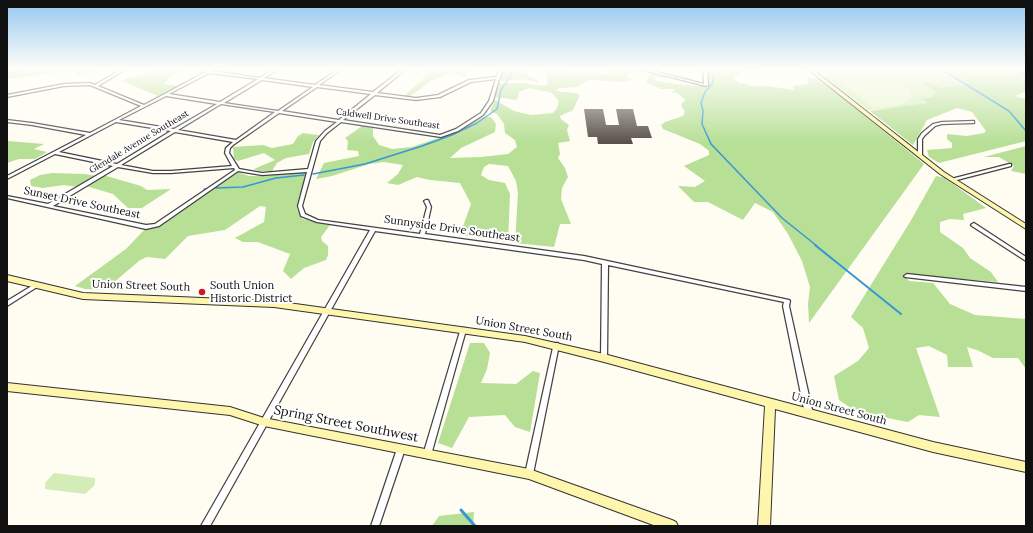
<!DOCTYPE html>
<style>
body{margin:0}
#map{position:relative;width:1033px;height:533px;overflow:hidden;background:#fffcf2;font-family:Lora,serif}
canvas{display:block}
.frame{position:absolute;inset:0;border:8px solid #101010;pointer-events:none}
</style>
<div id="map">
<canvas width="1033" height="533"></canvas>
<div class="frame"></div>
</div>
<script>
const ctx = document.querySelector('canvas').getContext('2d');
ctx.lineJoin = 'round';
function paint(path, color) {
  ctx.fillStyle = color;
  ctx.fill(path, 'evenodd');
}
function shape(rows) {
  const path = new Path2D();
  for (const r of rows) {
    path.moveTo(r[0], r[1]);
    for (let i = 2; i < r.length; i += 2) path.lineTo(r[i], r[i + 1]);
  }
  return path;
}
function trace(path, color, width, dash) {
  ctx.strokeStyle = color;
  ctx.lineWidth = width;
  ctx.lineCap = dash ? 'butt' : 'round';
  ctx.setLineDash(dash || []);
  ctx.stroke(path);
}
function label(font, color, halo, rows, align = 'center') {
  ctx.font = font + ' Lora,serif';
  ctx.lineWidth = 4;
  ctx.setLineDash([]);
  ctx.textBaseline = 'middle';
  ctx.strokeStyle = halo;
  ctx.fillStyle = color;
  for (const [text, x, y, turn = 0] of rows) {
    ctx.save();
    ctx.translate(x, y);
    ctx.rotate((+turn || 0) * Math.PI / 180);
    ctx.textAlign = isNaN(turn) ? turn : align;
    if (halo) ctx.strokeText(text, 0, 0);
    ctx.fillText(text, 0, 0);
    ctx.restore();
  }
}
const green = shape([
 [812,68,947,68,984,87,923,101,928,106,868,110],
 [54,473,95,478,95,482,94,486,85,494,45,489,45,483]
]);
const forest = shape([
 [23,68,98,68,87,74,77,76,77,73,70,71,7,79,7,72],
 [149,68,186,68,172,75,164,84,178,86,158,96,122,81,125,79,153,72,153,69],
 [435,68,471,68,464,77,451,73,431,81,409,97,403,97],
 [505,68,528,68,528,76,538,80,538,83,524,79,500,81],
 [546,68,562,68,562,71,571,73,606,74,618,68,635,70,626,76,632,80,625,82,589,80,576,87,559,88,556,91,576,93,580,95,573,110,560,116,561,119,569,125,567,130,570,141,558,143,560,154,558,158,565,168,568,177,562,188,561,199,571,224,560,224,554,247,515,243,518,193,516,181,508,166,489,164,484,167,481,175,489,180,505,183,510,194,508,242,460,235,471,204,460,183,430,180,417,177,398,185,387,183,398,174,403,165,384,162,369,164,332,176,316,179,324,163,359,156,358,151,347,150,348,141,345,138,362,126,373,128,373,136,379,145,392,149,412,147,453,133,483,117,491,117,496,124,495,132,461,148,450,158,481,157,508,154,517,147,515,140,505,133,504,124,497,114,490,111,495,100,514,111,531,115,553,113,557,108,559,101,552,93,529,88,519,92,517,100,495,97,498,83,523,83,534,85,547,85,548,69],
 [707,68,764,68,755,71,746,68,734,78,739,83,753,86,767,86,795,90,793,86,810,84,806,80,810,77,818,80,836,92,924,164,809,323,808,304,810,287,802,261,788,234,773,212,755,203,743,220,708,202,694,202,678,186,695,187,705,181,684,166,709,155,709,151,700,144,663,129,661,125,665,122,683,116,685,111,681,106,682,103,686,100,677,93,669,91,675,91,674,89,661,89,646,82,650,74,665,76,666,78,655,78,655,80,667,83,698,86,709,85],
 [942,68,1011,68,1026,73,1026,91,1015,96,1026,99,1026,141,939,163,929,157,927,150,952,148,952,143,947,139,947,134,967,136,984,133,986,131,972,112,957,108,927,120,913,145,870,111,927,103,921,99,932,97,937,92,919,82,926,82,942,88,969,84],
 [303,133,319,135,313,142,309,154,286,158,277,163,272,171,259,171,254,169,275,160,264,153,238,161,234,159,233,147,263,145,272,148,293,144,298,136],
 [7,141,44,144,34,149,47,152,35,159,19,159,7,163],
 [1026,146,1026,174,1011,171,1014,166,999,157,984,157],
 [237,172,249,176,264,176,307,172,297,209,302,219,330,225,321,237,322,241,328,246,328,255,326,260,304,268,291,279,283,271,290,254,258,242,243,242,235,238,264,222,266,207,260,206,225,230,188,236,165,259,147,257,140,260,105,290,85,289,75,286,126,249,144,230,159,226],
 [52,173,84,174,96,176,77,187,64,185,43,188,31,186,30,180,40,175],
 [103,175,141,186,147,190,171,189,142,208,128,208,113,194,86,186],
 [936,176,945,178,986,208,963,214,964,220,950,219,940,222,940,232,963,248,970,258,991,272,998,282,903,274,909,281,933,283,950,304,975,315,1026,319,1026,369,1018,358,993,358,977,350,967,347,973,367,948,367,947,355,929,346,916,348,940,417,919,415,908,422,857,412,839,400,834,376,858,361,869,348,863,328,851,317,910,222],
 [470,343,484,343,490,353,487,369,481,383,516,384,533,371,540,373,530,432,515,427,505,415,469,417,452,448,438,443],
 [474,512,473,526,432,526,439,516]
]);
const pitch = shape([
 [899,81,910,89,912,98,904,104,881,108,873,108,842,82]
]);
const streamFar2 = shape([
 [714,68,714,71],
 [939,68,1009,111,1026,131],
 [714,73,713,83,705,92,701,103,703,111,702,124,711,144,782,218,817,246],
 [7,74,30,68],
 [313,174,365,164,422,146,452,135,477,123,497,109,501,90,511,75,512,68],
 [216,188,243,187,276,178,304,175],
 [204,189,206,189]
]);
const streamFar1 = shape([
 [815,245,901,314]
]);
const stream = shape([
 [461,510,475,526]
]);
const building = shape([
 [584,109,603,109,606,125,619,125,616,109,633,109,637,126,648,126,652,138,631,138,633,144,598,144,597,137,588,137]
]);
const street = shape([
 [124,68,128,68,98,86,144,105,213,68,217,68,212,71,260,78,276,68,280,68,264,78,315,85,340,68,343,68,319,85,373,92,404,68,407,68,377,93,416,98,438,95,469,80,496,77,500,68,504,68,498,82,493,101,483,115,458,131,441,137,341,122,327,133,320,141,302,206,305,214,318,220,420,234,427,207,424,201,426,200,428,200,431,207,425,234,584,256,789,300,790,301,789,306,813,414,812,416,809,417,806,416,805,414,783,306,784,302,608,265,607,358,606,360,604,361,602,360,601,358,602,264,584,260,375,231,210,526,201,526,370,230,317,222,301,216,298,206,307,172,262,175,238,171,159,226,146,229,7,198,7,196,48,204,113,166,55,154,7,179,7,176,86,135,32,125,7,122,7,120,32,123,90,133,141,106,90,85,64,86,7,97,7,95,64,84,90,83,95,85,124,68],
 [209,73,258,79,220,102,169,94,209,73],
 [496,79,489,101,481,113,456,129,440,135,343,120,375,95,416,100,440,97,471,82,496,79],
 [262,80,313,87,278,111,224,103,262,80],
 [317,87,371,94,339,120,282,111,317,87],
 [166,96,217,104,174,129,119,120,166,96],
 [221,104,275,112,236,140,178,130,221,104],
 [279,113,337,122,325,131,316,141,308,169,262,173,239,169,229,153,230,148,233,145,279,113],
 [116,122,171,131,117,164,59,152,116,122],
 [175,132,233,142,226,148,225,153,232,166,171,171,153,171,121,165,175,132],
 [118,167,153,173,171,173,234,168,235,170,155,224,146,225,53,206,118,167],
 [635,68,641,68,704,84,703,68,707,68,708,85,706,86,635,68],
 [1013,68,1018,68,1026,71,1026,73,1013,68],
 [973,121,974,121,974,123,942,124,935,126,925,135,922,139,922,156,920,157,918,156,918,139,922,133,933,124,942,122,973,121],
 [1009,164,1011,164,1011,166,953,181,951,180,951,179,1009,164],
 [974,223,1026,257,1026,261,972,226,971,225,972,224,974,223],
 [907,274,1026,287,1026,291,905,277,904,276,907,274],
 [35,284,38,286,37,287,7,306,7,301,35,284],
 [461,328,465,328,466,330,431,455,430,457,427,458,424,457,423,455,461,328],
 [554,343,558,343,559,345,533,474,532,477,529,478,526,477,525,474,554,343],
 [401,446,404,447,405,449,379,526,371,526,397,449,398,447,401,446]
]);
const secondary = shape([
 [806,68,811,68,944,172,1026,224,1026,229,940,174,806,68],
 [7,275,83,293,274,301,525,336,604,354,933,442,1026,462,1026,472,933,452,775,409,770,526,758,526,765,406,604,362,525,342,274,307,83,299,7,281,7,275],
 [7,383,230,407,264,418,529,469,672,520,676,522,678,526,656,526,529,479,264,426,230,415,7,391,7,383]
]);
const markers = [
 [202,292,4,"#cb1c25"]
];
const farStreetnames = [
 ["Caldwell Drive Southeast",388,119,8],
 ["Glendale Avenue Southeast",139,142,-31]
];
const streetNames = [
 ["Sunset Drive Southeast",82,203,12],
 ["Sunnyside Drive Southeast",452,229,8],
 ["Union Street South",141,286,2],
 ["Union Street South",524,329,10],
 ["Union Street South",839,409,15]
];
const poiNames = [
 ["South Union",210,286],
 ["Historic District",210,299]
];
const nearStreetnames = [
 ["Spring Street Southwest",346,424,11]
];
paint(green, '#d4edb8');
paint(forest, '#b7df96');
paint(pitch, '#e6f4cb');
trace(streamFar2, '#3497d7', 1.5);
trace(streamFar1, '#3497d7', 2);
trace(stream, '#3497d7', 3);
paint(building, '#59504b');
trace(street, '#434343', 2.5);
trace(secondary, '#323232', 2);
paint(street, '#fff');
paint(secondary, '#fff6ad');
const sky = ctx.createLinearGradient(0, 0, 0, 143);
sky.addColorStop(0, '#93c6f0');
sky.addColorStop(0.48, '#fffef9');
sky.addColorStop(1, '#fffef900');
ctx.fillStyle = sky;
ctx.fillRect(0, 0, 1033, 143);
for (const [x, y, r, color] of markers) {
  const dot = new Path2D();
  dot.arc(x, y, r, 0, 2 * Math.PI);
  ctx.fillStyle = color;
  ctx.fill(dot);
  trace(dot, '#fff', 1.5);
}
label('9px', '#101010', '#fff', farStreetnames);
label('11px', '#101010', '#fff', streetNames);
label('11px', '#101010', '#fff', poiNames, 'left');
label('13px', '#101010', '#fff', nearStreetnames);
</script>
